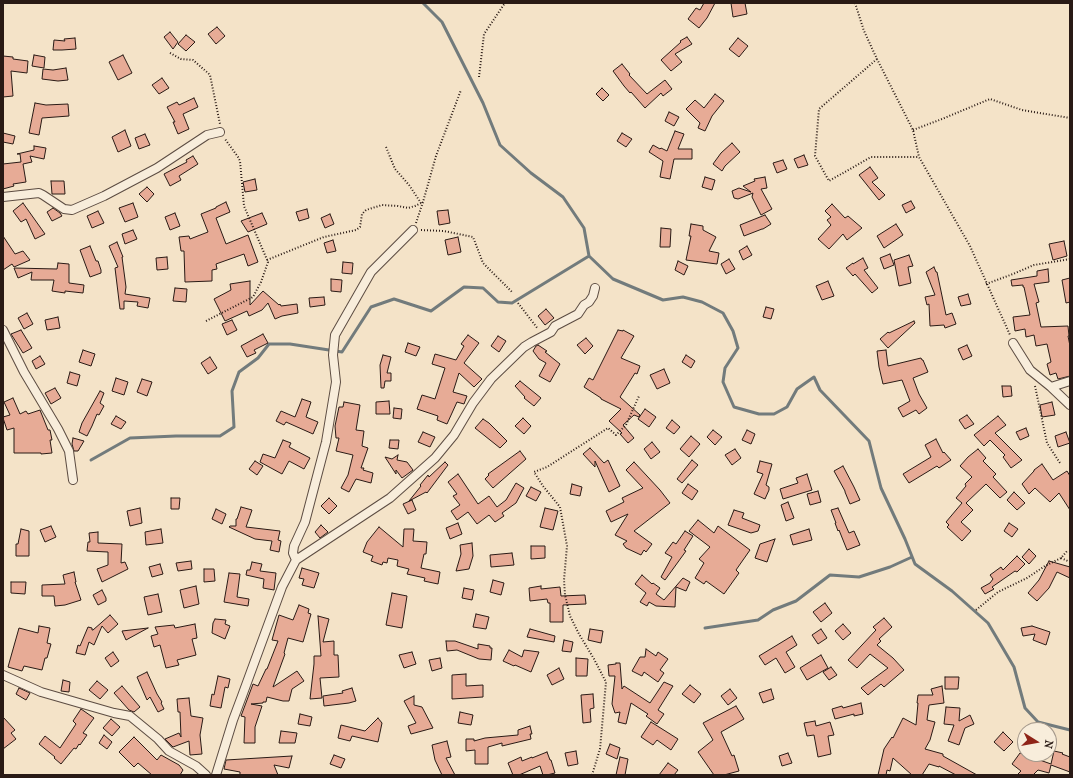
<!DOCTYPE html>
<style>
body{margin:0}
#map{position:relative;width:1073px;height:778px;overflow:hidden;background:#f4e3c8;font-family:"IM FELL French Canon",serif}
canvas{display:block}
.frame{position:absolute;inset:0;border:4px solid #291a15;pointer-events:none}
.north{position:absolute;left:1017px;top:722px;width:40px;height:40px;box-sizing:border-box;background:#f8eddb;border:1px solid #a5998c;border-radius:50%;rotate:101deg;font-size:11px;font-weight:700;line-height:16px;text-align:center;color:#291a15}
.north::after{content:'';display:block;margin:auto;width:14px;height:18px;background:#8f2418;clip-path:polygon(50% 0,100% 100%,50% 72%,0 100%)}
</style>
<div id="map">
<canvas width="1073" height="778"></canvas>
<div class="frame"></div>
<div class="north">N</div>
</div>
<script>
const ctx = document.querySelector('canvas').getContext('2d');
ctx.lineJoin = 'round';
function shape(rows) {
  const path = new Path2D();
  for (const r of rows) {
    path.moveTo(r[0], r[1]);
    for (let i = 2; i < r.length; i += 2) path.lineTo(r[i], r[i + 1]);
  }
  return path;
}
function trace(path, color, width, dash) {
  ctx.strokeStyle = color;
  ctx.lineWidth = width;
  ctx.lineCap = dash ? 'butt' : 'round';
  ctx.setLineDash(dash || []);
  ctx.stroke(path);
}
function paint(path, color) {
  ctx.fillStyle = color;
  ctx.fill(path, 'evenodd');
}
const stream = shape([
 [423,3,442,22,483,103,500,145,531,173,563,197,584,228,589,256,613,279,663,300,683,297,702,302,723,313,733,331,738,348,725,368,723,382,734,407,759,414,774,414,787,407,797,389,814,377,820,390,869,441,881,488,905,539,915,564,952,591,988,623,1014,667,1025,708,1038,722,1070,730],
 [91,460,130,438,176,436,220,436,234,427,232,391,239,372,258,358,269,344,290,344,342,352,371,307,394,299,431,311,464,287,483,288,498,302,512,303,589,256],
 [705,628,758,620,773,610,796,601,830,575,859,577,890,567,912,557]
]);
const building = shape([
 [704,3,715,3,707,18,699,28,688,19,696,8,700,10,704,3],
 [731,3,745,3,747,14,733,17,731,3],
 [217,27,225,36,216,44,208,34,217,27],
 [170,32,178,42,173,49,164,37,170,32],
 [186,35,195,42,186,51,178,44,186,35],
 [687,37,692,44,675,54,682,62,671,71,661,60,681,42,680,41,687,37],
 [75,38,76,49,62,50,53,50,54,40,65,41,64,39,75,38],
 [738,38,748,46,739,57,729,49,738,38],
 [34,55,45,57,44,68,32,66,34,55],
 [123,55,132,73,118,80,109,62,123,55],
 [3,56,13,57,13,59,28,61,27,73,11,71,13,96,3,97,3,56],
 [622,64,630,74,629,75,647,94,665,80,672,89,663,96,661,93,645,108,631,92,630,93,624,86,613,71,622,64],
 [66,68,68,80,58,81,42,79,43,69,53,70,66,68],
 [162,78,169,88,159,94,152,85,162,78],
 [602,88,609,95,603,101,596,94,602,88],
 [715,94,724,101,712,116,705,131,698,128,700,123,686,109,695,100,704,108,715,94],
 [194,98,198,107,183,114,189,129,178,134,173,122,175,122,167,107,177,102,179,105,194,98],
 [35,103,46,105,68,104,69,116,42,118,39,135,29,133,35,103],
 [669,112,679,117,674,126,665,121,669,112],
 [125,130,131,146,118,152,112,137,125,130],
 [675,131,684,134,678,149,692,149,692,159,674,159,670,179,660,177,663,161,649,152,653,145,660,149,661,148,667,151,675,131],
 [3,133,15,136,13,144,3,142,3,133],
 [622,133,632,139,626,147,617,141,622,133],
 [145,134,150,145,139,149,135,138,145,134],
 [732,143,740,152,725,166,722,171,713,164,721,153,732,143],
 [34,146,46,148,44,159,30,156,32,162,23,164,26,182,13,184,14,186,3,189,3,164,21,162,20,154,17,154,34,150,34,146],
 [804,155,808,165,798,168,794,159,804,155],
 [193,156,198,164,179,176,181,180,170,186,164,174,187,162,186,160,193,156],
 [783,160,787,169,777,173,773,163,783,160],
 [870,167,878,178,872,182,885,195,879,200,859,175,870,167],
 [705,177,715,180,712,190,702,187,705,177],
 [765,177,767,188,761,189,772,209,761,215,752,197,753,193,738,199,734,198,732,191,739,188,751,192,743,186,755,181,754,179,765,177],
 [255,179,257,190,245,192,243,182,255,179],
 [51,181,64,181,65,194,52,194,51,181],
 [147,187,154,194,147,202,139,194,147,187],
 [911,201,915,208,906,213,902,205,911,201],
 [226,202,230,212,216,218,226,244,248,235,258,262,248,266,244,254,216,264,217,269,212,270,212,281,185,282,184,251,181,251,179,237,189,236,190,239,208,232,201,214,216,208,216,207,226,202],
 [23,203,45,234,35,239,26,219,21,222,13,211,23,203],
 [133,203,138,217,125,222,119,208,133,203],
 [832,204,845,218,848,216,862,228,847,240,843,234,829,249,818,239,831,225,827,220,831,217,825,211,832,204],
 [53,208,60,213,62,216,52,221,47,212,53,208],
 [307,209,309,218,299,221,296,212,307,209],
 [448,210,450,223,439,225,437,211,448,210],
 [98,211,104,223,92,228,87,216,98,211],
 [175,213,180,226,170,230,165,217,175,213],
 [262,213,267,224,248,232,241,221,262,213],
 [330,214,334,224,325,228,321,218,330,214],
 [765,215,771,224,763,229,762,229,744,236,740,225,765,215],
 [691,224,703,226,703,230,716,237,709,251,719,253,717,264,686,260,691,236,689,236,691,224],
 [896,224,903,235,884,248,877,236,896,224],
 [661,228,671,229,670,247,660,247,661,228],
 [133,230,137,239,125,244,122,234,133,230],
 [3,236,15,254,23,251,30,260,14,267,12,264,3,270,3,236],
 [458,237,461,252,448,255,445,240,458,237],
 [333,240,336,251,327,253,324,243,333,240],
 [1064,241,1067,256,1053,260,1049,244,1064,241],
 [117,242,123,257,122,257,126,287,125,294,150,298,148,308,137,306,138,302,124,301,124,309,120,309,115,268,118,267,109,246,117,242],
 [90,246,96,261,98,261,101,270,101,273,90,277,80,250,90,246],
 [747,246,752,255,743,260,739,251,747,246],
 [890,254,894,265,884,269,880,258,890,254],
 [909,255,913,266,908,267,911,283,899,286,894,260,909,255],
 [167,257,168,269,157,270,156,258,167,257],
 [863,258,868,268,864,270,878,288,872,293,855,274,853,276,846,268,853,263,853,264,863,258],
 [729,259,735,269,726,274,721,264,729,259],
 [678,261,688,266,684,275,675,270,678,261],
 [343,262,353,263,352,274,342,273,343,262],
 [58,263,69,264,69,283,84,285,83,293,65,291,65,293,52,291,54,280,31,280,32,272,18,278,14,268,57,269,58,263],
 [934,267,936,272,937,272,946,315,952,313,956,324,945,328,944,325,930,326,929,304,927,305,925,297,935,295,926,272,934,267],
 [1048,269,1049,282,1034,284,1039,302,1036,303,1041,327,1068,326,1069,336,1068,336,1070,346,1070,376,1058,379,1056,373,1050,375,1047,364,1051,362,1047,344,1036,346,1034,335,1026,337,1025,329,1015,331,1013,317,1030,315,1024,287,1023,287,1023,285,1012,286,1011,280,1037,276,1037,271,1048,269],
 [1070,278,1070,302,1066,303,1062,280,1070,278],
 [331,279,342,280,341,292,331,291,331,279],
 [250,281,250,305,263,291,279,305,280,304,281,306,297,304,298,313,282,316,275,319,268,303,262,310,249,316,247,311,225,321,214,299,231,290,230,284,250,281],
 [828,281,834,296,822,300,816,286,828,281],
 [175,288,187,289,186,302,173,301,175,288],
 [968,294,971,304,961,306,958,297,968,294],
 [324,297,325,305,310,307,309,298,324,297],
 [766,307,774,309,771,319,763,317,766,307],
 [546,309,554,318,545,325,538,316,546,309],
 [27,313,33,324,24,329,18,318,27,313],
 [58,317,60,328,47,330,45,320,58,317],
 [232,320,237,330,227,335,222,324,232,320],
 [914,321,915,323,888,348,880,339,888,332,889,333,914,321],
 [21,330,32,348,23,353,11,334,21,330],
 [618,330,623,331,623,330,634,336,621,358,640,366,637,374,635,373,620,397,640,415,639,417,634,415,623,425,634,438,628,443,620,434,622,433,609,421,621,409,601,399,601,398,584,387,589,378,593,380,618,330],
 [263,334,268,343,254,350,256,353,247,357,241,346,263,334],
 [468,335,479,343,464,363,482,379,474,387,459,373,453,392,467,396,464,404,457,402,447,424,437,420,438,416,417,409,422,395,435,399,445,368,432,364,435,354,456,360,464,346,461,344,468,335],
 [498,336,506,341,499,352,491,346,498,336],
 [586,338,593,346,585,354,577,345,586,338],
 [408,343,420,347,416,356,405,352,408,343],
 [538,345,547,351,545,352,560,364,550,382,539,376,546,363,539,359,533,351,536,346,538,345],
 [967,345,972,356,963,360,958,349,967,345],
 [83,350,95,354,91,366,79,362,83,350],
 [886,350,888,366,921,358,922,360,923,360,928,372,913,378,919,394,927,408,919,414,916,410,903,417,898,408,910,401,902,380,883,384,879,367,877,351,886,350],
 [383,355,391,357,387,373,391,373,391,381,385,381,384,388,381,388,380,365,383,355],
 [686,355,695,361,691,368,682,362,686,355],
 [40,356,45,364,36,369,32,361,40,356],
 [210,357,217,368,208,374,201,363,210,357],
 [664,369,670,383,657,389,650,375,664,369],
 [70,372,80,375,77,386,67,383,70,372],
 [116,378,128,382,124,395,112,391,116,378],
 [142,379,152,382,147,396,137,392,142,379],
 [520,381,541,398,534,406,524,398,525,397,515,386,520,381],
 [1002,386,1011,386,1012,396,1003,397,1002,386],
 [55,388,61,398,51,404,45,393,55,388],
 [100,391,104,393,100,403,104,406,99,415,97,414,92,426,87,436,79,432,82,423,100,391],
 [13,398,20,414,26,411,28,414,40,410,48,430,50,430,52,440,50,440,52,453,41,454,41,453,14,453,14,428,7,430,3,418,3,417,10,415,4,402,13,398],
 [302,399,311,402,306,417,318,422,313,434,286,422,284,425,276,421,281,411,295,417,302,399],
 [389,401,390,414,376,414,376,402,389,401],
 [344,402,360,405,356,430,364,431,362,446,368,448,361,468,364,468,363,470,373,473,371,483,356,479,349,492,341,488,348,475,353,455,336,451,339,438,336,438,335,426,339,407,343,407,344,402],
 [1052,402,1055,415,1042,417,1040,405,1052,402],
 [394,408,402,409,401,419,393,418,394,408],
 [645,409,656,417,649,427,638,419,645,409],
 [967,415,974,424,965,429,959,420,967,415],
 [116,416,126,422,121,429,111,424,116,416],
 [998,416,1006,425,995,433,1022,460,1011,468,1003,457,1005,455,990,440,984,446,974,435,998,416],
 [523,418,531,426,524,434,515,426,523,418],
 [483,419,489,423,507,441,500,448,475,428,483,419],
 [672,420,680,427,674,434,666,428,672,420],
 [1026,428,1029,436,1020,440,1016,432,1026,428],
 [713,430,722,437,715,445,707,437,713,430],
 [747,430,755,434,751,444,742,440,747,430],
 [423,432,435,437,430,447,418,442,423,432],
 [1066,432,1070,443,1058,447,1055,436,1066,432],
 [691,436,700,444,689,457,680,449,691,436],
 [73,438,84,441,78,451,74,451,72,444,73,438],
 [936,439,943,453,944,452,951,460,939,468,937,466,909,483,903,474,931,457,925,445,936,439],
 [283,440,291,443,289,447,310,458,304,469,289,461,282,474,260,462,263,454,275,458,283,440],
 [390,440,399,440,398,449,389,448,390,440],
 [652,442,660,452,651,459,644,449,652,442],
 [590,448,604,463,608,460,620,486,609,492,595,461,595,467,583,454,590,448],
 [735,449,741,458,732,465,725,455,735,449],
 [978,449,986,458,983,461,996,474,993,477,1007,492,1000,498,986,484,966,503,973,510,961,522,971,531,962,541,947,527,949,525,946,522,962,503,956,498,966,486,965,484,972,477,960,466,968,457,978,449],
 [520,451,526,459,493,488,485,479,489,475,488,474,520,451],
 [398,455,397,460,407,462,413,470,402,478,396,470,396,474,385,457,392,459,398,455],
 [692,460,698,465,682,483,677,479,692,460],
 [255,461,263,466,257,475,249,469,255,461],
 [760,461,772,464,766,485,769,487,769,490,765,499,754,494,763,474,757,472,760,461],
 [445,462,448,465,427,493,426,492,409,501,421,486,420,485,428,475,429,477,445,462],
 [634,462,660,490,670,503,634,531,652,544,646,552,644,550,641,555,626,548,623,544,627,541,615,535,628,514,611,522,606,511,624,502,622,498,643,488,626,470,634,462],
 [1042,464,1053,480,1067,471,1070,476,1070,510,1059,493,1050,502,1035,488,1029,494,1022,484,1034,471,1034,470,1042,464],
 [843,466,854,487,860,500,850,504,845,492,845,491,834,471,843,466],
 [458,474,478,504,489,496,497,507,506,500,516,483,524,488,516,503,502,513,504,516,495,522,489,515,477,524,468,512,457,520,451,511,460,505,453,496,457,494,448,482,458,474],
 [807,474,812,490,783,499,780,489,798,483,796,478,807,474],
 [572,484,582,487,580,496,570,494,572,484],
 [688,484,698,491,692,500,682,493,688,484],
 [531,487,541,492,536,501,526,496,531,487],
 [818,491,821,502,810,505,807,494,818,491],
 [1014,492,1025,503,1017,510,1007,500,1014,492],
 [171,498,180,498,179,509,171,509,171,498],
 [329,498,337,506,329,514,321,506,329,498],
 [412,500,416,510,408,514,403,504,412,500],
 [788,502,794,518,786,521,781,505,788,502],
 [241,507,252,510,246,527,280,531,278,540,281,541,279,552,270,550,272,541,255,539,229,527,230,526,236,526,236,519,237,519,241,507],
 [140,508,142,523,130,526,127,511,140,508],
 [545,508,558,511,553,530,540,527,545,508],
 [838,508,849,533,854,531,860,545,847,550,839,530,838,531,835,523,836,523,831,510,838,508],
 [216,509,226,514,222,524,212,519,216,509],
 [734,510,744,513,742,518,760,525,758,531,751,533,728,525,734,510],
 [698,520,714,533,718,526,750,550,736,570,739,573,724,594,706,581,704,584,695,578,704,563,699,559,710,547,689,531,698,520],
 [458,523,462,534,450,539,446,528,458,523],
 [1009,523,1018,529,1012,537,1004,531,1009,523],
 [321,525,328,532,320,538,315,532,321,525],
 [51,526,56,537,45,542,40,530,51,526],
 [379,527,403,547,404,529,414,529,413,541,427,542,426,554,424,554,421,568,440,572,438,584,424,581,425,578,407,574,409,569,397,566,398,560,388,558,387,563,383,562,382,565,371,561,373,556,363,552,367,542,379,527],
 [21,529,29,531,29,556,16,556,16,544,18,544,21,529],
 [161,529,163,543,146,545,145,532,161,529],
 [809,529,812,540,793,545,790,535,809,529],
 [685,531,693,536,684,550,686,551,665,580,661,577,672,557,665,553,673,542,676,544,685,531],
 [98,532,98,543,122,544,121,563,125,562,128,569,102,582,97,569,108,565,108,552,87,551,88,542,90,542,89,533,98,532],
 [775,539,767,562,755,558,760,544,775,539],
 [472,543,473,556,469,569,456,571,461,554,460,545,472,543],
 [531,546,545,546,545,558,531,559,531,546],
 [1029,549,1036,556,1029,564,1022,557,1029,549],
 [512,553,514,565,491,567,490,555,512,553],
 [1017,556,1025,564,1017,572,1015,571,992,587,994,589,985,594,981,588,990,583,993,579,990,575,1001,567,1003,570,1017,556],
 [191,561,192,569,178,571,176,563,191,561],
 [1049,561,1070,567,1070,578,1057,572,1049,588,1037,601,1028,593,1039,580,1049,561],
 [252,562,262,564,260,571,276,573,274,590,263,588,264,579,246,575,247,570,250,570,252,562],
 [160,564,163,574,152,577,149,567,160,564],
 [302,568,319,573,314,588,302,585,304,579,299,578,302,568],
 [204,569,214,569,215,581,204,582,204,569],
 [74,572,76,582,75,582,81,600,65,605,55,606,54,596,42,596,42,585,65,584,63,575,74,572],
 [229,573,240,574,237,597,249,599,248,606,224,602,229,573],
 [642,575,652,584,653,583,660,588,656,594,664,600,683,578,690,582,686,591,676,587,675,607,656,606,649,602,647,606,640,602,646,593,635,584,642,575],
 [493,580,504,583,501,595,490,592,493,580],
 [11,582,26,582,25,594,11,593,11,582],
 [196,586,199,604,184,608,180,590,196,586],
 [541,586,541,589,560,587,561,596,585,595,586,604,563,605,563,622,550,622,550,603,548,603,547,599,530,601,529,588,541,586],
 [464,588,474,590,472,600,462,598,464,588],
 [102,590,106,598,106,601,98,605,93,595,102,590],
 [392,593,407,596,402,628,386,625,392,593],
 [158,594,162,612,148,615,144,597,158,594],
 [825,603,832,613,821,622,813,612,825,603],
 [299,605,309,609,308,613,311,614,303,642,288,638,284,653,285,654,273,687,297,671,304,681,292,689,289,701,283,701,267,697,266,702,263,702,263,703,251,704,262,706,255,727,255,743,244,743,245,717,241,716,253,684,258,686,266,669,267,669,278,641,272,640,279,615,293,620,299,605],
 [476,614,489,617,486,629,473,627,476,614],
 [110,615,118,624,108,633,102,626,94,645,89,642,85,655,76,653,78,645,80,646,88,627,92,628,92,630,93,630,110,615],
 [318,616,329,619,323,642,334,641,334,655,338,655,339,677,320,678,322,698,310,699,314,664,314,656,321,656,318,616],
 [884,618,892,627,879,639,881,641,877,645,893,658,904,670,884,687,881,684,868,695,861,688,888,668,870,654,857,668,848,660,876,630,873,627,884,618],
 [215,619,226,620,225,624,230,626,225,639,212,633,213,623,215,619],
 [195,624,197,638,192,639,196,655,177,660,179,665,166,668,160,645,154,647,151,636,158,634,155,627,174,625,175,628,195,624],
 [843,624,851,633,843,640,835,631,843,624],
 [39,626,50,628,47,643,51,644,47,658,45,658,42,670,24,666,22,671,8,667,19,628,38,633,39,626],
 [1032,626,1050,632,1046,645,1033,640,1035,634,1023,636,1021,628,1032,626],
 [148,628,126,640,122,631,148,628],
 [530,629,555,636,554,642,527,637,530,629],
 [590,629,603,631,601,643,588,640,590,629],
 [821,629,827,638,818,644,812,635,821,629],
 [792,636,797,645,786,652,795,667,785,673,776,658,765,665,759,656,792,636],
 [564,640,573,642,571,652,562,651,564,640],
 [446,641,455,641,478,649,478,644,490,646,490,648,492,648,491,660,479,659,457,650,447,651,446,641],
 [646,649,656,656,658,652,668,659,660,670,664,673,658,682,644,672,642,676,632,671,640,657,645,657,646,649],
 [509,650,522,657,524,650,539,652,531,672,515,665,514,666,503,661,509,650],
 [113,652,119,661,111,667,105,658,113,652],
 [412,652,416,664,404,668,399,655,412,652],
 [821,655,828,668,807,680,800,668,821,655],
 [440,658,442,668,432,671,429,660,440,658],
 [576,658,588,659,587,676,576,676,576,658],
 [616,663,620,663,622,689,624,686,650,703,664,682,673,686,658,710,664,714,657,724,646,716,648,714,631,703,626,724,618,722,620,712,615,713,612,704,615,676,609,676,608,665,616,664,616,663],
 [831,667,837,675,829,680,823,672,831,667],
 [559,668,564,679,552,685,547,675,559,668],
 [147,672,157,694,162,702,161,703,164,709,158,712,150,697,147,700,137,677,147,672],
 [466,674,466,686,483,685,483,697,452,699,452,675,466,674],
 [218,676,230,679,228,688,225,687,221,708,210,706,212,694,214,695,218,676],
 [945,677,959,677,958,689,945,689,945,677],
 [63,680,70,682,69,692,61,691,63,680],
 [97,681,108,690,100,699,89,690,97,681],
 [690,685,701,694,694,703,682,694,690,685],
 [122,686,140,707,134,712,129,710,114,693,122,686],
 [942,686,944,703,929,705,927,720,935,722,930,740,925,749,943,754,943,756,977,775,956,775,939,766,939,767,929,764,922,775,912,775,893,758,890,771,887,770,886,775,878,775,884,749,892,737,893,738,903,718,916,725,918,703,917,703,918,695,933,695,931,689,942,686],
 [19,688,30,693,26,700,16,694,19,688],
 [352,688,356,701,349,703,324,706,323,696,343,693,342,691,352,688],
 [730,689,737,698,728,705,721,696,730,689],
 [771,689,774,699,763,703,759,693,771,689],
 [593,694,594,708,590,709,591,722,583,723,581,695,593,694],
 [414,696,414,705,422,707,433,728,411,734,408,726,416,723,404,701,414,696],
 [189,698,191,716,203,718,200,735,202,754,190,755,189,741,173,747,165,739,179,733,181,737,180,712,178,712,177,699,189,698],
 [861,703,863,714,854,716,854,714,835,719,832,709,842,706,843,708,861,703],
 [736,706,744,719,721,732,732,756,734,755,739,771,724,775,714,775,698,752,713,740,703,723,736,706],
 [946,707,960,708,959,721,970,715,974,724,965,728,959,745,948,741,954,725,944,724,946,707],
 [81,709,94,718,83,733,87,735,80,745,79,744,76,749,74,748,61,764,54,758,55,757,39,744,45,736,60,748,76,724,73,721,81,709],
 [460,712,473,715,471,725,458,723,460,712],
 [300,714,312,717,310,726,298,724,300,714],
 [3,717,15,730,11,733,16,739,3,749,3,717],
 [378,718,382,723,378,742,352,736,350,741,338,738,341,725,365,731,378,718],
 [111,719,120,727,112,736,103,728,111,719],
 [815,721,816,726,830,722,834,735,828,736,831,754,818,757,814,735,807,736,804,723,815,721],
 [651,722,678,739,671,750,657,740,653,745,641,737,651,722],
 [530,726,532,734,530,734,531,739,502,746,502,743,488,747,488,764,475,764,475,750,466,751,466,739,474,739,474,741,485,738,518,735,518,730,530,726],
 [281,731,297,733,295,743,279,743,281,731],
 [1003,732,1013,742,1004,751,994,742,1003,732],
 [104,735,112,742,107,749,99,743,104,735],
 [134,737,157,760,161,755,179,765,183,770,180,775,152,775,138,763,134,767,119,752,134,737],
 [447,741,451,757,446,758,455,775,442,775,435,760,432,745,447,741],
 [610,744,620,748,617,759,606,754,610,744],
 [576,751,578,764,568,766,565,753,576,751],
 [1054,751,1063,753,1062,754,1070,757,1070,772,1051,765,1049,773,1038,770,1033,775,1017,775,1021,771,1012,764,1020,753,1051,764,1054,751],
 [547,752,550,760,551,760,555,773,547,775,543,775,540,766,519,775,513,775,508,763,521,757,522,761,532,757,532,758,547,752],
 [788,753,792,763,782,766,779,756,788,753],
 [334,755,345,759,341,768,330,764,334,755],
 [292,756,289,768,274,765,278,775,240,775,240,772,224,769,226,760,292,756],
 [620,757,628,759,625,775,616,775,620,757],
 [668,763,678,770,674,775,659,775,668,763]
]);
const path = shape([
 [855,3,864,31,877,59,913,130,919,157,970,246,1010,335],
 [170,53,181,59,193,60,208,73,210,75,220,124],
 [877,59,819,109,815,156,829,181,871,157,919,157],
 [479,77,484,34,505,3],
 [913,130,942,119,990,99,1022,110,1070,118],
 [386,147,395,169,409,185,421,203],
 [416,223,423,202,436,156,461,90],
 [421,230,444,231,473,237,483,263,513,293],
 [267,260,324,237,356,230,360,227,362,214,366,210,382,205,398,206,408,208,415,206,423,202],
 [986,284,1013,274,1034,265,1070,259],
 [518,303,538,329],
 [206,321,253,297,261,282,268,262,244,206,240,161,238,157,225,139],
 [1035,386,1047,443,1060,463],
 [1061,558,1070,562],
 [976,610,998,592,1027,578,1045,566,1061,558,1067,551],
 [592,775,600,749,606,682,594,659,579,634,570,616,565,595,564,580,567,546,560,507,543,486,534,472,547,467,608,428,616,435,626,425,639,396]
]);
const street = shape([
 [3,197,39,193,43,195,64,209,72,210,104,196,157,168,207,135,220,132],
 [3,330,24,372,58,429,69,451,73,480],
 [1013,343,1030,370,1051,387,1070,405],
 [1051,387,1070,381],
 [296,560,293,553,294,546,305,522,326,442,336,382,333,355,335,335,371,272,413,230],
 [3,675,41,692,114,713,130,716,158,739,169,751,196,766,206,775],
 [216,775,233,720,242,696,282,587,296,560,390,498,435,458,454,435,473,403,491,379,524,347,532,342,551,332,555,326,578,314,584,305,589,302,593,296,595,288]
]);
trace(stream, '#727b7c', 3);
paint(building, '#e7ab96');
trace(building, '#291a15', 1);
trace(street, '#5c4c42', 10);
trace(path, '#291a15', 2, [1, 2]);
trace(street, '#f8eddb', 8);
</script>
